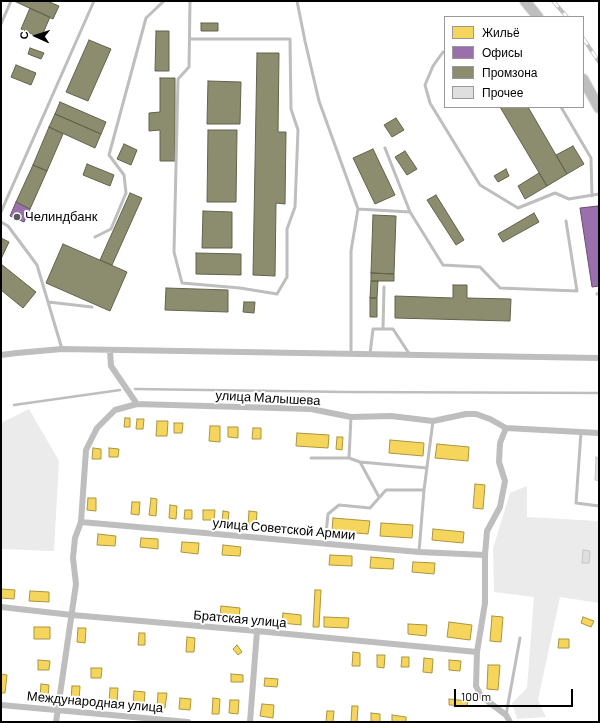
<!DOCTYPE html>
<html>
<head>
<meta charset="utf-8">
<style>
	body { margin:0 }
	#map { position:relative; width:600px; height:723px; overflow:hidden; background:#fff; font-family:Barlow,sans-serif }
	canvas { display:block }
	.frame { position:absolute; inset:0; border:2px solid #000; pointer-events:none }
	.legend { position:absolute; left:444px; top:16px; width:140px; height:92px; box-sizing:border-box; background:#fff; border:1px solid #999; margin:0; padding:5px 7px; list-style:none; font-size:12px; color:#000 }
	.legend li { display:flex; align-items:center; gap:8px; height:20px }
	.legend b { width:20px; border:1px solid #999 }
	.north { position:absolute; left:16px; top:16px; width:40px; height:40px; -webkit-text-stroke:3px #fff; paint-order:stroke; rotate:273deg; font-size:11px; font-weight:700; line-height:16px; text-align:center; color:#000 }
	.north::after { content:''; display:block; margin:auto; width:14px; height:18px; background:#000; clip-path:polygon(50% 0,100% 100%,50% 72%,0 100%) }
	.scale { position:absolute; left:454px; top:689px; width:119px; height:18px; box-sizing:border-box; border:2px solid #000; border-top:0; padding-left:5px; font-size:12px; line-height:14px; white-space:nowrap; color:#000; -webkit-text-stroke:3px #fff; paint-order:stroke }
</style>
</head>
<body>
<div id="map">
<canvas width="600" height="723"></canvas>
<div class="frame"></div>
<ul class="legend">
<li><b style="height:11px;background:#f6d55c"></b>Жильё</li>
<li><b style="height:11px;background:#9970ab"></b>Офисы</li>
<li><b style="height:11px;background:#8c8c6e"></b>Промзона</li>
<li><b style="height:11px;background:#dfdfdf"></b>Прочее</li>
</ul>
<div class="north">С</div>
<div class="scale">100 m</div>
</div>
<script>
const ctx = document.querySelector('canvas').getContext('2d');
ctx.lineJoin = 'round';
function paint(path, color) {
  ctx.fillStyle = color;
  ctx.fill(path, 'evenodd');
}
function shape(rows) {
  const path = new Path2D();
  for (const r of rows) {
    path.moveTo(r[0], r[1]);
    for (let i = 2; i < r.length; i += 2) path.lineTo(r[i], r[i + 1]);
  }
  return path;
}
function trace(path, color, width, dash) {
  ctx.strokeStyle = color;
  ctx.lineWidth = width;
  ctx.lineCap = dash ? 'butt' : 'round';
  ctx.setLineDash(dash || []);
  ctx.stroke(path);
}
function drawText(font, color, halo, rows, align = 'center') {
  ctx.font = font + ' Barlow,sans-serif';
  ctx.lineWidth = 4;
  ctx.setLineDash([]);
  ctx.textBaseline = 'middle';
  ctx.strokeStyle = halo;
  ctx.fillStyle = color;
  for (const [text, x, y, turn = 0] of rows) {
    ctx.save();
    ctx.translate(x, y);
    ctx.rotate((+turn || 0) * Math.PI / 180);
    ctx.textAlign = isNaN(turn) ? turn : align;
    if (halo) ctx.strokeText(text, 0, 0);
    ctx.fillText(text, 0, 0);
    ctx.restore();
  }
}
const green = shape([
	[29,409,59,461,54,551,1,549,1,423],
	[527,486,527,517,599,521,599,603,560,597,538,700,546,717,517,719,512,703,527,688,534,597,494,592,493,548,510,493]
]);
const homes = shape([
	[125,418,130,418,130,427,124,427,125,418],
	[137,419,144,419,143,429,136,429,137,419],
	[157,421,168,421,167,436,156,436,157,421],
	[174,423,183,423,182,433,174,433,174,423],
	[210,426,220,426,220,442,209,441,210,426],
	[228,427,238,427,238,438,228,437,228,427],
	[253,428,261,428,261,439,252,439,253,428],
	[297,433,329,435,328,448,296,446,297,433],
	[337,437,343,437,342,450,336,449,337,437],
	[390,440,424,443,423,456,389,453,390,440],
	[437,444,469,447,468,461,435,458,437,444],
	[93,448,101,449,101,459,92,459,93,448],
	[109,448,119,449,118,457,109,457,109,448],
	[475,484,485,485,483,509,473,508,475,484],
	[88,498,96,498,96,511,87,510,88,498],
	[151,498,157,499,156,516,149,515,151,498],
	[132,502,140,502,139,515,131,514,132,502],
	[170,505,177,506,176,519,169,518,170,505],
	[185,510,192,510,192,519,184,519,185,510],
	[203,510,215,510,214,520,203,520,203,510],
	[223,511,229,512,228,523,222,522,223,511],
	[249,511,257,512,256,525,248,525,249,511],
	[333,518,370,521,368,534,332,531,333,518],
	[381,523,413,525,412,538,380,536,381,523],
	[433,529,464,532,463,543,432,540,433,529],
	[98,534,116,536,115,546,97,545,98,534],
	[141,538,158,539,158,549,140,547,141,538],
	[182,542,199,543,198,554,181,552,182,542],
	[223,545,241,547,240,556,222,555,223,545],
	[330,555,352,556,352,566,329,565,330,555],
	[371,557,394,559,393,569,370,568,371,557],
	[413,562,435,563,434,574,412,572,413,562],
	[1,589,15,590,14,599,1,598,1,589],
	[315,590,321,590,319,627,313,627,315,590],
	[30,591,49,592,49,602,29,601,30,591],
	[221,606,240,608,239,618,220,617,221,606],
	[283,613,301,615,301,625,282,623,283,613],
	[492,616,503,617,501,642,490,641,492,616],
	[324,617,349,618,348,628,324,627,324,617],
	[583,617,594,621,591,627,581,623,583,617],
	[449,622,472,625,470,640,447,637,449,622],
	[408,624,427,625,426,636,408,634,408,624],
	[34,627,50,627,50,639,34,639,34,627],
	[78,628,86,628,85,643,77,642,78,628],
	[139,633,145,633,145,645,138,645,139,633],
	[187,637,195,638,194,652,186,652,187,637],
	[559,639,569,639,569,648,558,648,559,639],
	[237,645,242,652,238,655,233,649,237,645],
	[353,652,360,653,360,666,352,666,353,652],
	[377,655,385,655,384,668,377,667,377,655],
	[402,657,409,657,409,667,401,667,402,657],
	[424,658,433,659,432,673,423,672,424,658],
	[38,660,50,661,49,670,38,670,38,660],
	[449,660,461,661,460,671,449,670,449,660],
	[488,665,500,665,498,690,487,689,488,665],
	[91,668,102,668,101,678,91,678,91,668],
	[1,674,7,675,5,693,1,693,1,674],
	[231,674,243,675,243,682,231,682,231,674],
	[265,678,278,679,277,687,264,686,265,678],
	[41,684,49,685,48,698,40,697,41,684],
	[72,686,80,686,79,701,71,700,72,686],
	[110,688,118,688,117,703,109,703,110,688],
	[134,691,145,692,144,705,133,705,134,691],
	[158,693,167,693,165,708,157,707,158,693],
	[180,698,191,699,190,710,179,709,180,698],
	[213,698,220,699,219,714,212,714,213,698],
	[449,699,468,701,467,706,449,705,449,699],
	[230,700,239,700,238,714,229,713,230,700],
	[262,704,274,705,273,718,260,716,262,704],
	[352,706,358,706,357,722,351,722,352,706],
	[327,711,334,711,333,722,326,722,327,711],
	[371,713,380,714,380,722,371,722,371,713],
	[392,715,406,717,406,722,392,722,392,715]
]);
const offices = shape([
	[16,202,30,209,24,222,10,216,16,202],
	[598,206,599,213,599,286,592,287,580,208,598,206]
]);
const industry = shape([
	[14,1,47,1,59,6,53,19,14,1],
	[30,8,50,17,41,38,21,29,30,8],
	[201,23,218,23,218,31,201,31,201,23],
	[156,31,169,31,169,71,155,71,156,31],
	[89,40,111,49,88,101,66,92,89,40],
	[30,48,44,53,41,59,28,54,30,48],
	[257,53,279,53,278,132,286,132,285,204,276,203,275,276,253,275,257,53],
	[16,65,36,73,31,85,11,77,16,65],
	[160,78,175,78,175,161,160,161,160,130,149,131,149,113,160,112,160,78],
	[208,81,241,82,240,124,207,124,208,81],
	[60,102,106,122,101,134,55,114,60,102],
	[500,107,528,107,567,174,547,186,500,107],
	[55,114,101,134,95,148,49,127,55,114],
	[396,118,404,130,392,137,384,125,396,118],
	[49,127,63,134,47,171,33,165,49,127],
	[208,130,237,130,236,202,207,202,208,130],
	[124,144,137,150,131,165,117,159,124,144],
	[573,146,584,164,567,174,556,155,573,146],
	[373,149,395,195,375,204,353,158,373,149],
	[405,151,417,169,407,175,395,157,405,151],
	[87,164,114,175,110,186,83,175,87,164],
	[33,165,47,171,30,209,16,202,33,165],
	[506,169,509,176,498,182,494,176,506,169],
	[539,173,547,186,525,199,518,186,539,173],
	[130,193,142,198,112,265,100,260,130,193],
	[436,195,464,240,456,245,427,200,436,195],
	[203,211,232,212,232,248,202,248,203,211],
	[534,213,539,222,503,242,498,234,534,213],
	[373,215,396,216,394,274,371,273,373,215],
	[1,238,9,242,1,259,1,238],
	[63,244,127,272,110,311,46,283,63,244],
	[196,253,241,254,241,275,196,274,196,253],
	[1,264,36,292,23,308,1,290,1,264],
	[371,273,394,274,394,281,371,281,371,273],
	[371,281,378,281,377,298,370,298,371,281],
	[453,285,467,285,467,298,511,299,510,321,395,318,395,296,453,298,453,285],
	[166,288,228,290,228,312,165,310,166,288],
	[370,298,377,298,377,317,370,317,370,298],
	[244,302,255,302,254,313,243,312,244,302]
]);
const stream = shape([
	[135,389,347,392,599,393],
	[14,405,106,392,120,390]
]);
const building = shape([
	[596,457,599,458,599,481,595,480,596,457],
	[583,550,590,551,589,563,582,563,583,550]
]);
const service = shape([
	[297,1,305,41,319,101,358,209,351,251,351,354],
	[1,24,11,1],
	[190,39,290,39,291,109,298,130,295,207,287,229,287,277,277,294,240,288,182,283,174,252,178,79,189,67,190,1],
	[445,52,443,52,433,66,425,85,430,103,480,185,518,208,555,193,569,199,599,194],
	[561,107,591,158,592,196],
	[385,148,410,212],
	[358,209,410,212,443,265,480,267,500,288,577,291,566,221],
	[1,212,94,1],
	[1,222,8,226,37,265,62,349],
	[95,237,111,229,126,193,124,175,109,155,146,18,164,1],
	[597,294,599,293],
	[48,302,92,307],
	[383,329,384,287],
	[370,354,373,329,393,329,410,355],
	[351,417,349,458,360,462,379,497],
	[581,432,576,503,599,506],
	[311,458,349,458],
	[360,462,427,468],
	[325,544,328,514,339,505,370,508,386,490,424,490],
	[419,552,424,490,433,421],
	[506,715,520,638]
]);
const minor = shape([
	[110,350,111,366,137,404,311,409,351,417,391,416,433,421,466,414,476,414,490,419,506,428,599,433],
	[1,355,17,353,62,349,599,358],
	[506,428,500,443,499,462,505,481,500,507,487,531,485,555,485,603,477,652,476,686,481,696,506,715,510,722],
	[81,522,419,552,485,555],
	[1,607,72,615,257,631,477,652],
	[1,705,188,722],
	[56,722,76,584,73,558,75,538,81,522,86,450,97,428,115,410,137,404],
	[250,722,257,631]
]);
const primary = shape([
	[525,1,538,17],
	[583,79,599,108]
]);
const rail = shape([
	[553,1,567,17],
	[583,38,599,62]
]);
const markers = [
	[17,217,4,"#595959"]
];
const poiNames = [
	["Челиндбанк",25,217]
];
const streetNames = [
	["улица Малышева",268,398,3],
	["улица Советской Армии",284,529,5],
	["Братская улица",240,619,5],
	["Международная улица",95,702,5]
];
paint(green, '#ebebeb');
paint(homes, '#f6d55c');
trace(homes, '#ac9540', 1);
paint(offices, '#9970ab');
trace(offices, '#6b4e78', 1);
paint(industry, '#8c8c6e');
trace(industry, '#62624d', 1);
trace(stream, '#bebebe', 2.5);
paint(building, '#dfdfdf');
trace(building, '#c6c6c6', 1);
trace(primary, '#dbdbdb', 12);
trace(service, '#bebebe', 3);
trace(minor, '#bebebe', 6);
trace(primary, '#bebebe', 10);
trace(rail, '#bebebe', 4);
trace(rail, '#fff', 2.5, [8]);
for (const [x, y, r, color] of markers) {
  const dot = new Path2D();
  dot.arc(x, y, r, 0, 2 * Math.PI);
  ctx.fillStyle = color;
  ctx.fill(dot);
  trace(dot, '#fff', 1.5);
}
drawText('13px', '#000', '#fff', poiNames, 'left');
drawText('13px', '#000', '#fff', streetNames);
</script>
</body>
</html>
